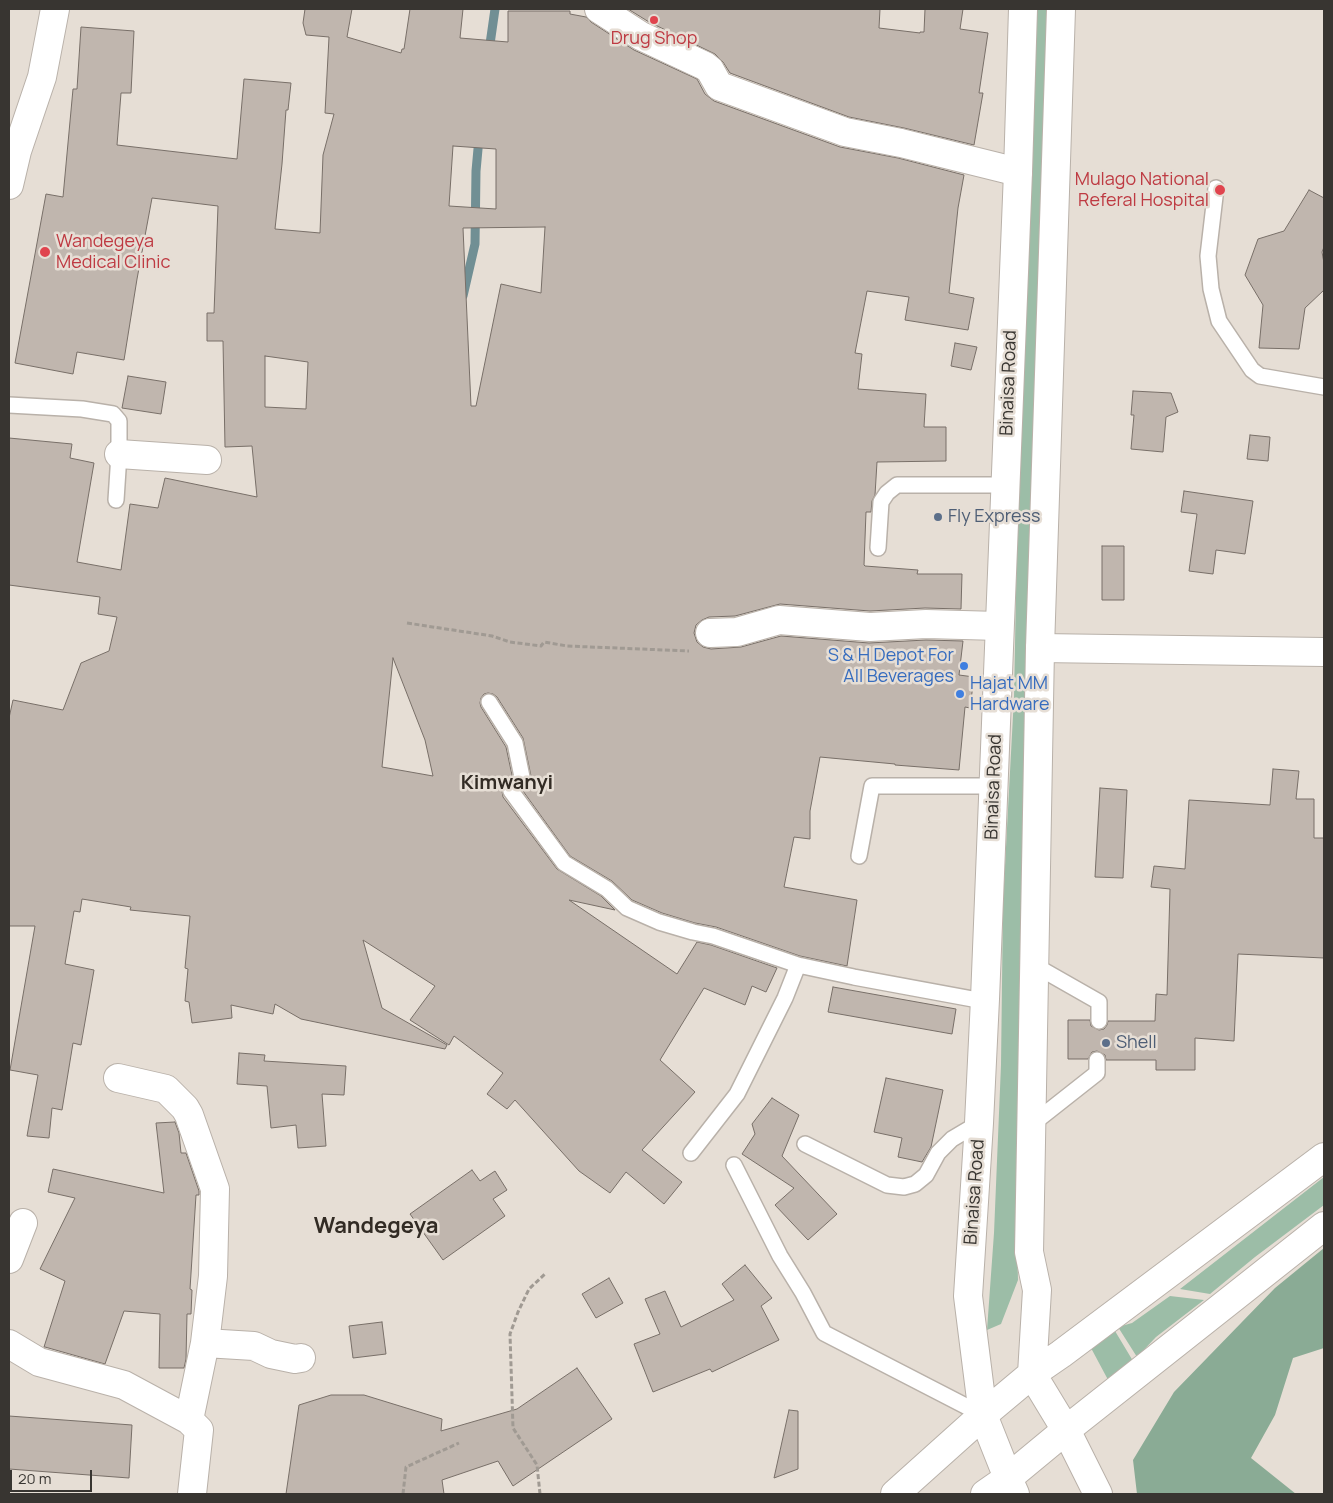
<!DOCTYPE html>
<html>
<head>
<meta charset="utf-8">
<style>
	body { margin:0 }
	#map { position:relative; width:1333px; height:1503px; overflow:hidden; background:#e6ded5; font-family:Manrope,sans-serif }
	canvas { display:block }
	.frame { position:absolute; inset:0; border:10px solid #383531; pointer-events:none }
	.scale { position:absolute; left:10px; top:1470px; width:82px; height:22px; box-sizing:border-box; border:2px solid #383531; border-top:0; padding-left:6px; font-size:15px; line-height:18px; white-space:nowrap; color:#383531; -webkit-text-stroke:4px #e6ded5; paint-order:stroke }
</style>
</head>
<body>
<div id="map">
<canvas width="1333" height="1503"></canvas>
<div class="frame"></div>
<div class="scale">20 m</div>
</div>
<script>
const ctx = document.querySelector('canvas').getContext('2d');
ctx.lineJoin = 'round';
function paint(path, color) {
  ctx.fillStyle = color;
  ctx.fill(path, 'evenodd');
}
function shape(rows) {
  const path = new Path2D();
  for (const r of rows) {
    path.moveTo(r[0], r[1]);
    for (let i = 2; i < r.length; i += 2) path.lineTo(r[i], r[i + 1]);
  }
  return path;
}
function trace(path, color, width, dash) {
  ctx.strokeStyle = color;
  ctx.lineWidth = width;
  ctx.lineCap = dash ? 'butt' : 'round';
  ctx.setLineDash(dash || []);
  ctx.stroke(path);
}
function drawText(font, color, halo, rows, align = 'center') {
  ctx.font = font + ' Manrope,sans-serif';
  ctx.lineWidth = 5;
  ctx.setLineDash([]);
  ctx.textBaseline = 'middle';
  ctx.strokeStyle = halo;
  ctx.fillStyle = color;
  for (const [text, x, y, turn = 0] of rows) {
    ctx.save();
    ctx.translate(x, y);
    ctx.rotate((+turn || 0) * Math.PI / 180);
    ctx.textAlign = isNaN(turn) ? turn : align;
    if (halo) ctx.strokeText(text, 0, 0);
    ctx.fillText(text, 0, 0);
    ctx.restore();
  }
}
const green = shape([
	[1034,9,1050,9,1016,1210,1018,1280,1001,1324,987,1330,994,1233,1001,1065,1003,903,1014,697,1018,487],
	[1324,1177,1324,1205,1255,1257,1210,1294,1180,1289],
	[1170,1296,1204,1300,1156,1337,1137,1357,1118,1327,1132,1323],
	[1115,1331,1133,1361,1114,1391,1091,1348,1085,1343,1109,1336]
]);
const forest = shape([
	[1324,1248,1324,1348,1293,1358,1275,1415,1251,1458,1296,1494,1137,1494,1133,1460,1174,1392,1275,1288]
]);
const stream = shape([
	[489,51,495,9],
	[463,296,475,244,476,171,479,138]
]);
const building = shape([
	[305,9,352,9,347,37,401,53,402,49,404,49,410,9,463,9,460,38,508,42,508,11,570,11,570,14,586,17,591,22,634,50,697,79,705,94,714,101,840,147,898,158,964,175,958,208,949,293,974,298,968,330,905,320,909,297,867,291,855,353,862,354,858,389,926,394,924,427,946,427,946,461,877,462,875,495,872,501,871,512,866,512,864,565,865,566,918,570,917,574,962,574,961,609,925,608,870,611,780,604,735,616,709,617,702,620,696,625,694,633,697,642,703,647,711,649,741,647,781,636,869,643,926,640,963,641,959,675,974,677,970,708,965,707,959,770,895,765,895,764,820,757,810,811,810,839,794,837,784,887,857,900,847,966,800,956,716,927,695,923,662,913,632,900,612,881,570,856,523,791,530,782,531,776,523,738,497,697,493,694,488,693,484,694,481,698,480,703,481,707,506,747,512,775,503,786,502,791,503,797,557,869,601,896,615,910,569,900,677,974,697,942,711,945,777,968,766,992,752,986,745,1005,704,988,660,1060,695,1092,642,1150,682,1182,664,1204,626,1172,610,1193,579,1171,515,1100,507,1109,487,1094,503,1073,454,1036,449,1045,410,1020,435,986,363,940,382,1008,447,1045,445,1049,301,1019,275,1004,273,1014,231,1005,232,1018,192,1023,189,1002,185,1001,188,969,185,968,190,916,130,910,131,907,82,899,80,912,74,911,65,964,94,970,81,1045,73,1043,62,1110,52,1108,49,1138,27,1136,38,1075,10,1070,35,926,9,926,9,718,13,700,63,710,81,663,109,651,117,617,98,614,100,597,9,585,9,438,72,444,70,458,94,463,77,562,121,570,130,504,158,508,165,478,257,497,252,446,225,447,223,341,207,341,207,313,214,313,218,206,152,198,137,279,124,360,77,352,73,374,15,363,46,194,63,197,73,89,77,89,81,27,134,31,131,93,121,93,117,145,237,159,244,79,291,83,288,110,286,110,282,164,275,229,320,233,323,155,334,114,325,113,329,37,306,35,303,23,305,9],
	[453,146,496,149,496,209,449,206,453,146],
	[545,227,541,293,501,284,476,406,471,406,463,228,545,227],
	[265,356,308,362,306,409,265,407,265,356],
	[393,658,425,740,433,776,382,767,393,658],
	[628,9,880,9,879,28,920,33,920,32,924,32,925,9,963,9,960,29,988,33,979,93,983,93,974,145,904,128,849,117,730,73,723,62,715,54,649,22,628,9],
	[1309,190,1324,198,1324,247,1322,252,1324,263,1324,290,1305,308,1299,349,1259,348,1263,305,1245,275,1258,239,1284,231,1309,190],
	[955,343,977,347,971,370,951,366,955,343],
	[128,376,166,382,161,414,122,408,128,376],
	[1133,391,1171,393,1178,412,1166,417,1163,452,1131,449,1134,415,1131,415,1133,391],
	[1250,435,1270,437,1268,461,1247,459,1250,435],
	[1184,491,1253,501,1245,554,1216,550,1213,574,1189,571,1197,514,1181,512,1184,491],
	[1102,546,1124,546,1124,600,1102,600,1102,546],
	[1273,769,1299,771,1296,799,1314,799,1314,838,1324,838,1324,958,1238,954,1234,1041,1195,1038,1195,1070,1156,1070,1156,1060,1106,1060,1105,1055,1097,1051,1092,1052,1088,1059,1068,1059,1068,1020,1090,1020,1091,1026,1099,1030,1104,1029,1107,1025,1108,1021,1155,1021,1156,994,1167,995,1170,889,1151,887,1154,866,1185,869,1189,800,1270,805,1273,769],
	[1100,788,1127,790,1123,878,1095,877,1100,788],
	[833,987,956,1009,952,1034,828,1012,833,987],
	[239,1053,265,1055,264,1061,346,1066,344,1095,322,1094,326,1146,298,1148,296,1125,271,1128,267,1086,237,1084,239,1053],
	[886,1078,943,1090,931,1147,922,1162,898,1157,902,1138,874,1132,886,1078],
	[772,1098,799,1115,782,1156,837,1214,808,1240,775,1205,794,1188,742,1154,755,1134,752,1124,772,1098],
	[175,1122,179,1133,181,1153,186,1153,199,1191,199,1195,196,1195,190,1289,192,1290,191,1314,187,1314,186,1359,184,1368,159,1368,160,1314,124,1311,105,1364,45,1347,44,1347,65,1281,40,1269,75,1198,48,1192,53,1169,164,1193,156,1123,175,1122],
	[472,1170,480,1181,495,1171,507,1190,493,1199,505,1216,443,1260,410,1214,472,1170],
	[745,1265,772,1298,761,1306,779,1340,712,1372,710,1369,653,1392,634,1344,660,1334,645,1299,665,1291,681,1327,734,1300,722,1284,745,1265],
	[609,1278,623,1303,596,1318,582,1294,609,1278],
	[382,1322,386,1354,353,1358,349,1326,382,1322],
	[577,1368,612,1419,513,1486,498,1461,442,1480,444,1494,286,1494,299,1405,331,1395,364,1395,442,1419,441,1431,517,1409,577,1368],
	[789,1410,798,1411,798,1469,774,1478,789,1410],
	[9,1416,132,1425,129,1478,9,1469,9,1416]
]);
const path = shape([
	[407,623,492,636,510,642,541,646,544,642,567,646,689,651],
	[403,1494,406,1467,459,1443],
	[540,1494,537,1465,513,1428,510,1334,518,1312,529,1289,546,1273]
]);
const lane = shape([
	[1216,188,1208,256,1211,289,1219,321,1252,370,1260,376,1324,387],
	[9,405,82,409,113,414,119,421,119,454,116,500],
	[878,548,881,502,887,493,897,485,1005,485],
	[489,702,515,743,522,777,511,791,564,863,607,889,627,908,659,922,693,932,713,936,798,965,854,977,973,999,985,999],
	[859,856,872,786,994,786],
	[1034,965,1099,1002,1099,1021],
	[1031,1125,1097,1073,1097,1060],
	[805,1144,887,1185,904,1187,915,1184,926,1175,938,1153,952,1139,979,1123],
	[691,1153,737,1094,785,998,798,965],
	[734,1165,780,1256,803,1293,824,1333,983,1415]
]);
const street = shape([
	[599,9,641,36,705,66,710,70,719,86,845,132,901,143,1018,172],
	[9,185,17,151,42,77,55,9],
	[119,454,207,460],
	[710,633,737,632,779,620,870,627,926,624,999,626],
	[1040,648,1324,652],
	[118,1078,166,1089,185,1108,189,1115,215,1189,213,1276,205,1343,189,1420],
	[9,1259,23,1223],
	[205,1343,254,1346,271,1354,295,1359,301,1358],
	[9,1344,39,1362,124,1385,189,1420,199,1430,192,1494]
]);
const primary = shape([
	[1032,1374,1037,1290,1029,1252,1040,648,1061,9],
	[1032,1374,1066,1430,1098,1494],
	[895,1494,983,1415,1032,1374,1061,1354,1324,1157],
	[985,1494,1008,1478,1066,1430,1324,1226],
	[1015,1494,1008,1478,983,1415,968,1296,979,1123,985,999,1018,172,1023,9]
]);
const markers = [
	[654,20,5,"#e0444e"],
	[1220,190,6,"#e0444e"],
	[45,252,6,"#e0444e"],
	[938,517,5,"#5c6f8a"],
	[964,666,5,"#3f7fe0"],
	[960,694,5,"#3f7fe0"],
	[1106,1043,5,"#5c6f8a"]
];
const healthNames = [
	["Drug Shop",654,39],
	["Mulago National",1209,180,"right"],
	["Referal Hospital",1209,201,"right"],
	["Wandegeya",56,242,"left"],
	["Medical Clinic",56,263,"left"]
];
const streetNames = [
	["Binaisa Road",1009,383,-88],
	["Binaisa Road",994,787,-88],
	["Binaisa Road",975,1192,-86]
];
const serviceNames = [
	["Fly Express",948,517],
	["Shell",1116,1043]
];
const shopNames = [
	["S & H Depot For",954,656],
	["All Beverages",954,677],
	["Hajat MM",970,684,"left"],
	["Hardware",970,705,"left"]
];
const quarterNames = [
	["Kimwanyi",507,783]
];
const districtNames = [
	["Wandegeya",376,1227]
];
paint(green, '#9cbda7');
paint(forest, '#8aab95');
trace(stream, '#718f94', 9);
paint(building, '#c0b6ae');
trace(building, '#786f68', 1);
trace(lane, '#b9b1a9', 18);
trace(street, '#b9b1a9', 30);
trace(primary, '#b9b1a9', 30);
trace(path, '#a09a93', 3, [5, 2.5]);
trace(lane, '#fff', 15);
trace(street, '#fff', 28);
trace(primary, '#fff', 28);
for (const [x, y, r, color] of markers) {
  const dot = new Path2D();
  dot.arc(x, y, r, 0, 2 * Math.PI);
  ctx.fillStyle = color;
  ctx.fill(dot);
  trace(dot, '#e6ded5', 2);
}
drawText('18px', '#be3a42', '#e6ded5', healthNames);
drawText('18px', '#383531', '#e6ded5', streetNames);
drawText('18px', '#4e5e75', '#e6ded5', serviceNames, 'left');
drawText('18px', '#366cbe', '#e6ded5', shopNames, 'right');
drawText('bold 20px', '#322b24', '#e6ded5', quarterNames);
drawText('bold 22px', '#322b24', '#e6ded5', districtNames);
</script>
</body>
</html>
